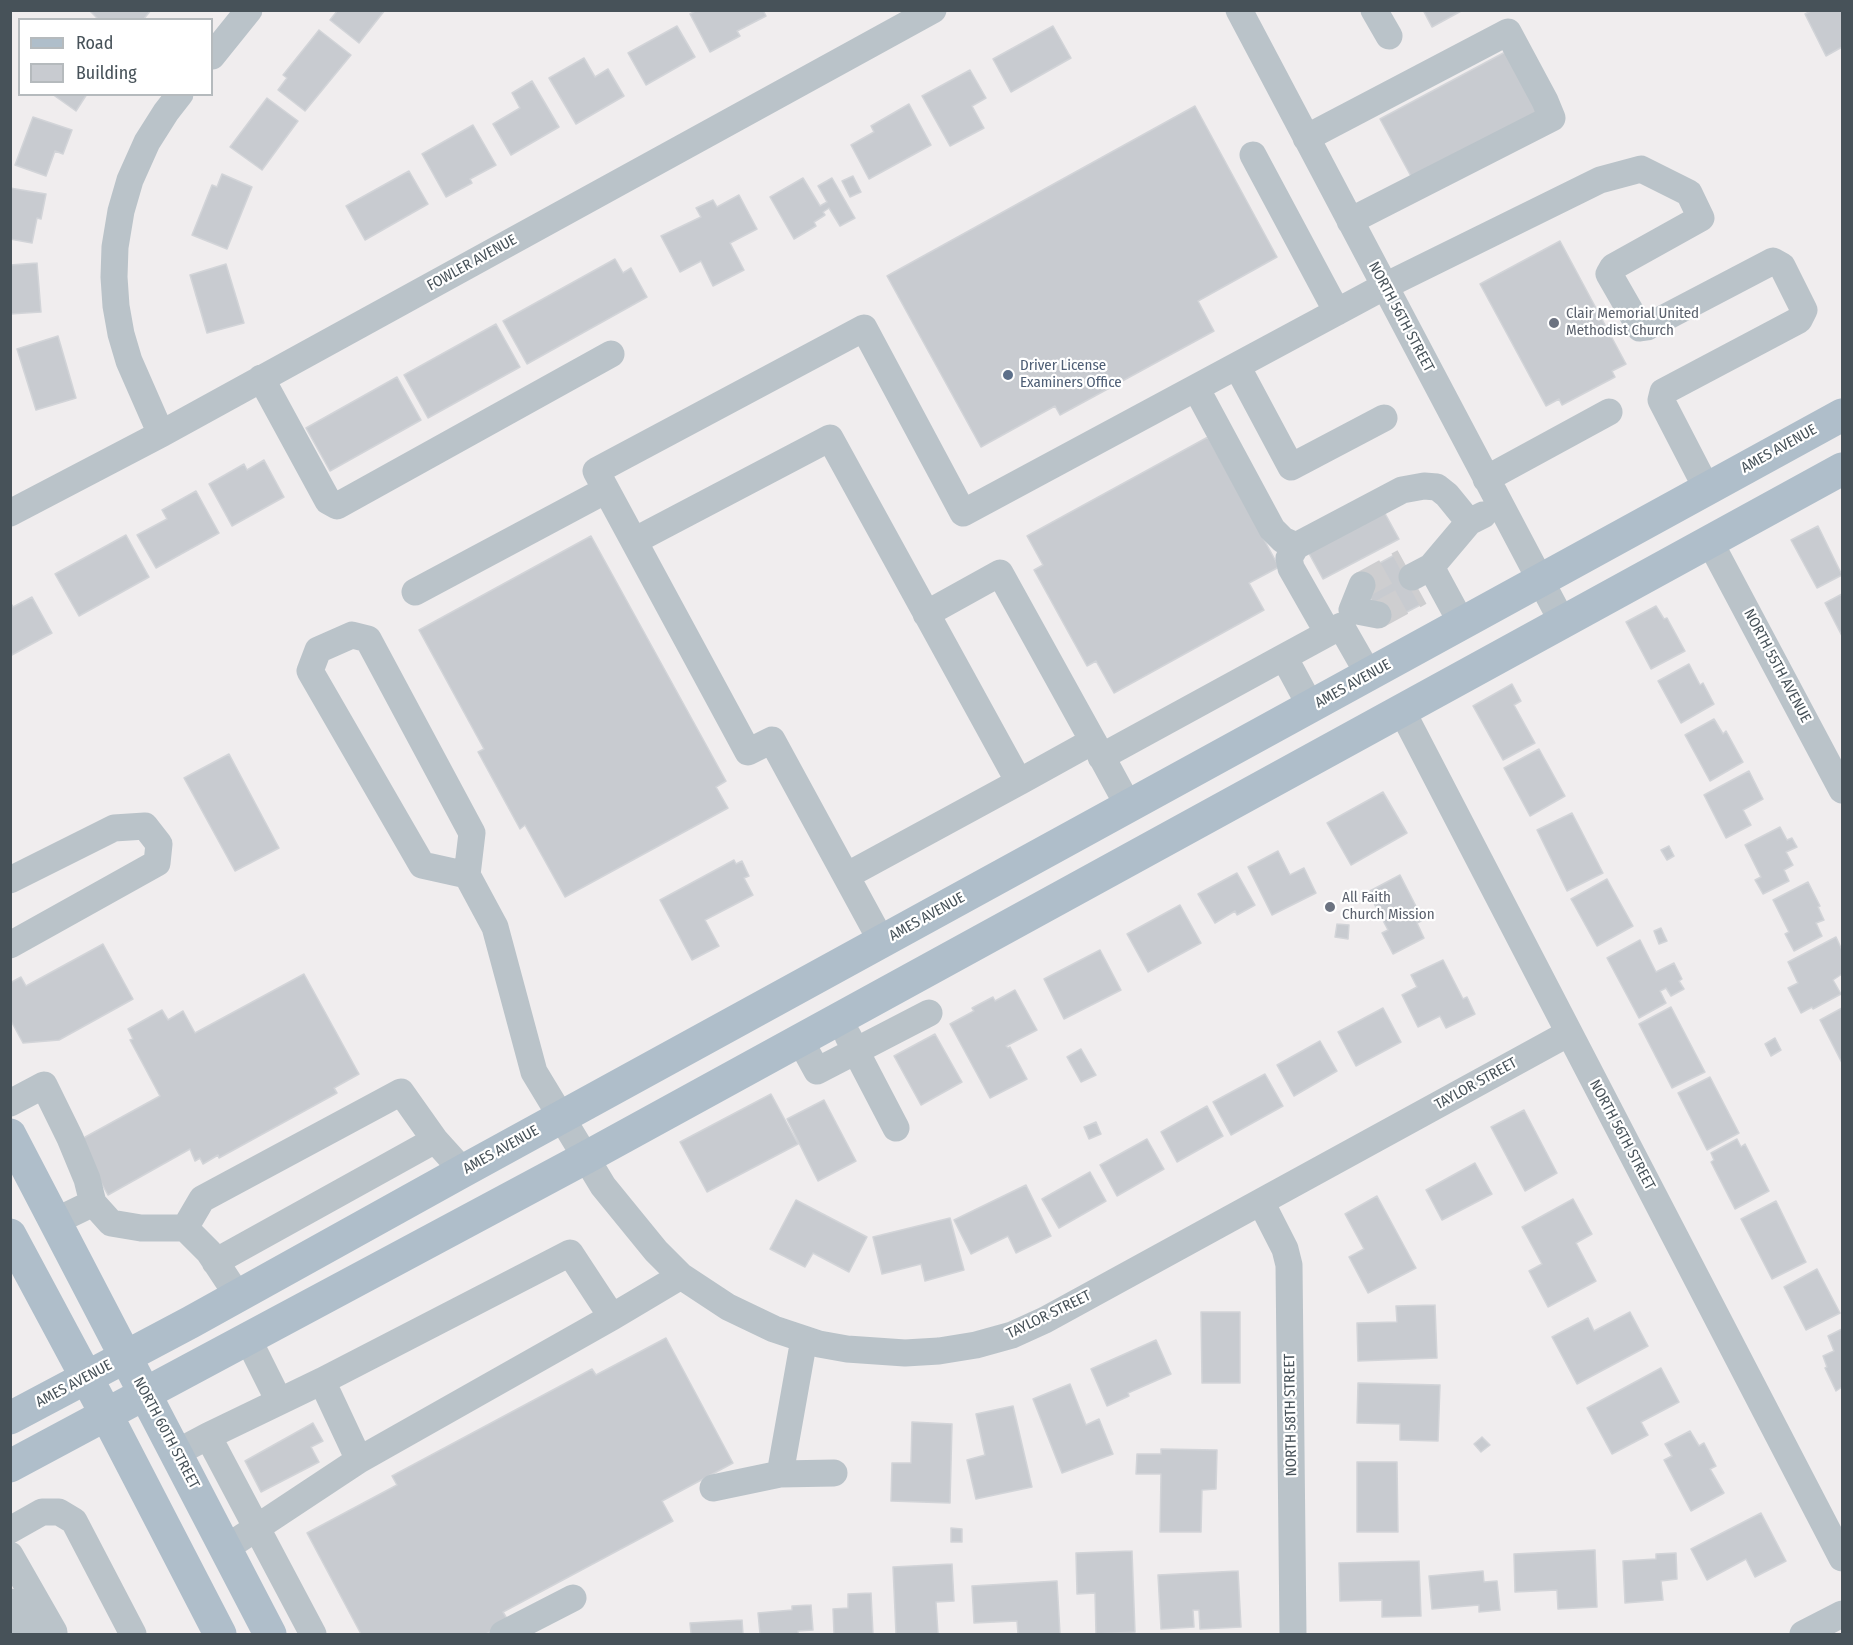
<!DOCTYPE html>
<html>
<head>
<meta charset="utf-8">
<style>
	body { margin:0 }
	#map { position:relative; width:1853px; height:1645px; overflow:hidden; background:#f0edee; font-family:"Fira Sans Condensed",sans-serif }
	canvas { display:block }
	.frame { position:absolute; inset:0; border:12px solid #475259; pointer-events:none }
	.legend { position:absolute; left:18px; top:18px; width:195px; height:78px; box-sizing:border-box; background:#fff; border:2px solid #b5babd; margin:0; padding:8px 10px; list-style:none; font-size:18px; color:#475259 }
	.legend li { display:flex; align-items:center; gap:12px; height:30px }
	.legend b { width:30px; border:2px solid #b5babd }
</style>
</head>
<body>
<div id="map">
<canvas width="1853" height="1645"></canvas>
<div class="frame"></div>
<ul class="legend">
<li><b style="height:8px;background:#afbeca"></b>Road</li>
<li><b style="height:16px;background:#c8cbd0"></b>Building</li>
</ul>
</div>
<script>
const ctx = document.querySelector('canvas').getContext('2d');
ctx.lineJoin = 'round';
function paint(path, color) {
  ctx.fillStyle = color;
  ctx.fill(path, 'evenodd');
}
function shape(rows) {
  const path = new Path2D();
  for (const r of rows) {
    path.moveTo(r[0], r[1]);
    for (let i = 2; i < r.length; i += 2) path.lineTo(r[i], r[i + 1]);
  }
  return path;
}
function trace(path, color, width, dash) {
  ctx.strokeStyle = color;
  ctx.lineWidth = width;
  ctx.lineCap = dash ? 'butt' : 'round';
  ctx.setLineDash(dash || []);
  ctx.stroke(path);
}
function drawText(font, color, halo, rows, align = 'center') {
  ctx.font = font + ' "Fira Sans Condensed",sans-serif';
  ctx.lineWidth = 4.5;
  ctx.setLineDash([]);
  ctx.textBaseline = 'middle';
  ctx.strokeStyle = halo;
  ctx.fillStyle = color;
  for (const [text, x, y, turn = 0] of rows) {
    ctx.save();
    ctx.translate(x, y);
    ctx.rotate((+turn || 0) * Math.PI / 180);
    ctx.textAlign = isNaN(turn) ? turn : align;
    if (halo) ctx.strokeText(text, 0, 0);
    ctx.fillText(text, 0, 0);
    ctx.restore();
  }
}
const building = shape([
	[89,10,151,10,143,20,99,20,89,10],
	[338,10,385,10,359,43,330,20,338,10],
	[697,10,763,10,766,16,737,31,740,36,710,52,690,14,697,10],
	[1423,10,1463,10,1432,27,1423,10],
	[1813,10,1842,10,1842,47,1826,56,1805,14,1813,10],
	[677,26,695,57,646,85,628,53,677,26],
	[1053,26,1071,58,1011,92,993,59,1053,26],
	[319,30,351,55,305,111,278,90,287,78,283,75,319,30],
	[1509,50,1542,111,1413,180,1380,119,1509,50],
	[584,58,595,77,608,69,624,96,576,124,549,78,584,58],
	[970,70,986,98,972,106,984,128,950,146,922,96,970,70],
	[532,81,559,127,511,155,493,124,520,108,512,93,532,81],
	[52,94,87,94,76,111,52,94],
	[267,98,298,121,262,170,230,147,267,98],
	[909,104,931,145,869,179,851,145,874,132,871,126,909,104],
	[1195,106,1277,257,1198,301,1214,331,1060,415,1055,406,981,447,887,276,1195,106],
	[33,117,72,130,63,154,55,151,46,176,15,165,33,117],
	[473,125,496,165,470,179,472,183,446,197,422,154,473,125],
	[409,171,428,204,365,240,346,206,409,171],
	[222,174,252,187,227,249,192,235,212,185,217,187,222,174],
	[853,176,861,192,850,197,842,181,853,176],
	[803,178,820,206,827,202,818,186,832,178,855,218,840,226,829,208,823,212,825,215,814,222,816,226,794,239,770,197,803,178],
	[10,188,46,194,41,219,37,218,32,243,10,239,10,188],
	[739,195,757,229,730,243,744,270,713,286,701,261,680,272,661,236,701,217,696,208,713,200,717,207,739,195],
	[1560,241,1626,364,1612,371,1615,377,1562,405,1559,399,1546,406,1480,284,1560,241],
	[615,259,623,273,631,268,647,297,527,364,503,321,615,259],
	[37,263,41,312,10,314,10,265,37,263],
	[226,264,244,323,207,333,190,275,226,264],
	[496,324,520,367,428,418,404,375,496,324],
	[58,336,76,398,36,410,17,349,58,336],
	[397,377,421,420,330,471,306,428,397,377],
	[1208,437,1279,567,1249,583,1264,610,1114,693,1096,661,1087,666,1034,570,1043,565,1027,536,1208,437],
	[264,460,284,497,232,526,209,484,244,464,247,470,264,460],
	[196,491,219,533,156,568,137,535,167,519,162,510,196,491],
	[1382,508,1399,539,1323,579,1306,548,1382,508],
	[1818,526,1842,575,1817,588,1791,540,1818,526],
	[126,535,149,577,79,616,55,574,126,535],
	[591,536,726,781,716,787,728,808,565,897,525,825,520,829,478,752,484,749,419,630,591,536],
	[1398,553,1424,603,1384,624,1358,575,1398,553],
	[1842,594,1842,636,1825,603,1842,594],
	[32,597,52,633,10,656,10,602,13,607,32,597],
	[1656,606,1664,619,1667,618,1685,651,1651,669,1626,622,1656,606],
	[1689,664,1700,685,1703,683,1714,704,1681,723,1658,681,1689,664],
	[1512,684,1521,701,1514,705,1535,743,1503,760,1473,706,1512,684],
	[1714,719,1723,734,1726,731,1743,762,1710,781,1685,735,1714,719],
	[1539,749,1565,796,1530,816,1504,768,1539,749],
	[229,754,279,848,235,871,184,778,229,754],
	[1749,771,1763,799,1743,810,1751,825,1726,838,1704,795,1749,771],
	[1383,792,1407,833,1351,865,1327,823,1383,792],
	[1572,813,1603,873,1567,891,1537,830,1572,813],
	[1780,827,1787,840,1792,838,1797,847,1786,852,1793,865,1784,870,1789,881,1763,894,1755,880,1761,877,1745,845,1780,827],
	[1669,846,1674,856,1667,860,1661,850,1669,846],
	[1278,851,1290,875,1304,868,1316,893,1272,915,1248,867,1278,851],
	[734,860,736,864,742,861,749,876,744,878,753,895,705,920,719,946,692,960,660,900,734,860],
	[1237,873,1255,905,1237,915,1235,911,1215,923,1198,894,1237,873],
	[1400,875,1423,920,1417,923,1424,938,1393,954,1382,933,1388,930,1368,892,1400,875],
	[1607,879,1633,926,1597,946,1571,899,1607,879],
	[1808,882,1820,906,1818,907,1824,920,1816,923,1822,936,1794,951,1785,934,1789,932,1773,900,1808,882],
	[1180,905,1201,943,1148,972,1127,934,1180,905],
	[1337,924,1349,925,1348,939,1335,937,1337,924],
	[1661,928,1667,941,1659,944,1654,931,1661,928],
	[1836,937,1842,950,1842,974,1833,980,1841,994,1813,1009,1812,1007,1801,1013,1788,988,1798,983,1788,962,1836,937],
	[1640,940,1656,972,1674,963,1682,979,1679,981,1684,989,1671,996,1666,988,1660,991,1666,1003,1639,1018,1607,958,1640,940],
	[103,944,133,999,59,1040,23,1043,10,1019,10,983,21,977,26,986,103,944],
	[1100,950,1121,990,1064,1019,1044,979,1100,950],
	[1443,960,1463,999,1467,997,1475,1014,1446,1028,1440,1016,1418,1027,1402,995,1417,987,1411,975,1443,960],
	[304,974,359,1074,334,1088,337,1093,219,1158,218,1155,203,1164,200,1158,195,1161,190,1149,108,1195,78,1141,160,1096,130,1040,133,1039,128,1029,162,1010,168,1020,183,1011,195,1033,304,974],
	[1015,990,1037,1030,1006,1046,1008,1048,1010,1047,1027,1079,990,1098,950,1024,974,1011,972,1008,993,997,995,1001,1015,990],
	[1671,1007,1705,1072,1672,1088,1639,1024,1671,1007],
	[1383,1008,1401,1042,1356,1066,1338,1032,1383,1008],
	[1842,1008,1842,1063,1820,1020,1842,1008],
	[935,1034,962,1082,921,1105,894,1056,935,1034],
	[1775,1038,1781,1050,1771,1056,1765,1044,1775,1038],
	[1320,1041,1337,1071,1294,1096,1277,1065,1320,1041],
	[1081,1049,1096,1075,1081,1082,1067,1057,1081,1049],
	[1265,1074,1283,1106,1231,1135,1213,1102,1265,1074],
	[1710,1077,1739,1133,1707,1150,1678,1093,1710,1077],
	[771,1094,798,1144,707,1192,680,1142,771,1094],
	[824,1100,856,1161,818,1181,787,1119,824,1100],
	[1207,1106,1223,1136,1177,1162,1161,1132,1207,1106],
	[1524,1110,1557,1173,1525,1191,1491,1127,1524,1110],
	[1096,1122,1101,1134,1089,1139,1084,1127,1096,1122],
	[1147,1139,1164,1169,1117,1196,1100,1165,1147,1139],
	[1737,1139,1741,1147,1745,1144,1769,1191,1735,1209,1711,1162,1714,1160,1711,1153,1737,1139],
	[1475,1163,1492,1194,1442,1220,1426,1190,1475,1163],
	[1090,1172,1106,1201,1059,1228,1042,1199,1090,1172],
	[1026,1185,1051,1236,1016,1253,1008,1236,971,1254,954,1220,1026,1185],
	[1377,1196,1416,1268,1368,1293,1349,1257,1364,1249,1345,1214,1377,1196],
	[1573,1199,1592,1234,1576,1243,1596,1281,1548,1307,1529,1271,1542,1264,1522,1227,1573,1199],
	[796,1200,867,1237,849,1272,813,1253,805,1267,770,1249,796,1200],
	[1776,1201,1806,1262,1772,1279,1741,1219,1776,1201],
	[950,1218,964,1270,925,1281,921,1264,882,1274,873,1237,950,1218],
	[1817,1269,1840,1313,1806,1330,1784,1287,1817,1269],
	[1435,1305,1437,1358,1358,1361,1357,1323,1397,1322,1396,1306,1435,1305],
	[1201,1312,1240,1312,1240,1383,1202,1383,1201,1312],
	[1630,1312,1648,1346,1577,1384,1552,1337,1588,1318,1594,1331,1630,1312],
	[1842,1329,1842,1387,1836,1391,1825,1368,1827,1367,1823,1356,1834,1351,1828,1336,1842,1329],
	[666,1338,733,1463,662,1501,673,1521,503,1612,509,1622,486,1634,361,1634,307,1533,397,1485,392,1476,592,1369,596,1375,666,1338],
	[1156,1340,1171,1374,1128,1393,1129,1396,1107,1406,1091,1369,1156,1340],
	[1661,1368,1679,1402,1641,1422,1648,1435,1612,1454,1587,1408,1661,1368],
	[1358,1383,1440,1385,1438,1441,1400,1440,1400,1424,1357,1423,1358,1383],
	[1070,1384,1086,1425,1099,1419,1113,1454,1062,1473,1033,1399,1070,1384],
	[1013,1406,1032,1487,976,1499,967,1460,985,1455,976,1414,1013,1406],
	[912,1422,952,1424,950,1503,891,1501,892,1463,911,1463,912,1422],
	[313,1423,323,1441,311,1447,319,1462,261,1492,245,1461,313,1423],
	[1690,1431,1699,1446,1704,1443,1716,1466,1710,1469,1724,1493,1691,1511,1664,1460,1672,1456,1665,1444,1690,1431],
	[1482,1437,1490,1445,1481,1452,1474,1444,1482,1437],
	[1161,1449,1217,1450,1216,1489,1202,1490,1201,1532,1160,1532,1161,1474,1136,1474,1137,1454,1161,1454,1161,1449],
	[1357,1462,1397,1462,1398,1532,1357,1532,1357,1462],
	[1761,1513,1786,1561,1755,1577,1746,1559,1707,1580,1691,1549,1761,1513],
	[951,1528,962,1529,962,1542,951,1542,951,1528],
	[1595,1550,1597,1607,1558,1609,1557,1590,1515,1592,1514,1554,1595,1550],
	[1132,1551,1135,1632,1096,1634,1095,1593,1077,1594,1076,1553,1132,1551],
	[1676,1553,1677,1579,1661,1581,1663,1600,1625,1603,1623,1561,1656,1559,1656,1554,1676,1553],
	[1419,1561,1421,1616,1382,1617,1382,1600,1340,1601,1339,1563,1419,1561],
	[952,1564,954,1601,936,1602,938,1634,896,1634,893,1567,952,1564],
	[1238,1571,1241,1627,1200,1629,1199,1610,1193,1610,1194,1627,1161,1629,1158,1575,1238,1571],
	[1483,1571,1484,1582,1497,1581,1500,1610,1479,1612,1479,1605,1432,1609,1429,1576,1483,1571],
	[1057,1581,1060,1634,1018,1634,1017,1621,974,1623,972,1586,1057,1581],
	[871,1593,873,1634,834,1634,833,1609,848,1608,848,1594,871,1593],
	[811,1605,813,1630,798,1631,798,1634,760,1634,758,1613,792,1610,792,1606,811,1605],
	[742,1620,743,1634,691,1634,690,1623,742,1620]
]);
const minorTunnel = shape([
	[1362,585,1404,562],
	[1378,615,1420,592]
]);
const minor = shape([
	[1239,10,1563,623],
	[1374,10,1389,36],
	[212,56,249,10],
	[1306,138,1508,32,1545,101,1552,118,1350,221],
	[1253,155,1337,312],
	[1237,366,1291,467,1384,418],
	[261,378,328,501,337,506,611,354],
	[1196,388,1272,529,1283,540,1296,546],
	[161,434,129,361,121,334,116,306,114,277,115,247,121,211,130,180,147,142,166,112,180,94],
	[1486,479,1609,412],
	[10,513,161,434,933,10],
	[634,541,830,438,1019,782,1093,741,1129,807],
	[1710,542,1842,790],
	[1431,567,1469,522,1483,515],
	[1412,577,1431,567,1462,624],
	[1362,585,1352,610,1378,615],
	[415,592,606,490],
	[926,614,1000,573,1093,741],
	[1328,633,1291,568,1289,558,1296,546,1402,490,1424,486,1437,487,1447,495,1469,522],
	[1284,657,1341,626,1369,675],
	[1402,711,1842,1558],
	[1101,757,1284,657,1311,707],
	[467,875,422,865,310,671,318,650,352,635,368,639,472,833,467,875,495,927,534,1072,603,1186,656,1251,681,1276,728,1307,774,1329,819,1344,847,1349,905,1353,939,1351,976,1345,1012,1335,1045,1320,1569,1033],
	[846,876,1019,782],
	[10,880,114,828,145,826,159,844,157,863,10,945],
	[882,942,772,740,748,752,596,471,864,328,963,513,1385,286,1600,180,1641,169,1689,193,1701,218,1613,267,1609,274,1640,328,1647,327,1773,261,1782,266,1804,310,1799,320,1663,392,1661,400,1707,489],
	[848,1036,896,1128],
	[800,1040,817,1071,929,1013],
	[10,1103,44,1085,70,1138,87,1179,93,1203],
	[1261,1202,1285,1249,1289,1265,1293,1634],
	[56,1221,93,1203,111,1223,141,1228,185,1228,209,1252,238,1296],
	[185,1228,202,1199,401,1092,435,1140,463,1171],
	[215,1262,435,1140],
	[248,1339,279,1401],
	[322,1381,359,1460],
	[208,1436,313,1634],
	[176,1453,208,1436,322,1381,570,1253,612,1317],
	[780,1474,834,1473],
	[713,1488,780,1474,804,1339],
	[10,1530,42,1512,59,1512,74,1521,133,1634],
	[226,1548,359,1460,612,1317,681,1276],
	[10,1555,54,1632,54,1634],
	[10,1602,28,1634],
	[503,1634,573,1598],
	[1803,1634,1842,1614]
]);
const major = shape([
	[10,1135,270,1634],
	[10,1235,106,1414,220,1634],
	[10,1418,191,1322,463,1171,1842,415],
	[10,1466,585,1158,1842,469]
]);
const markers = [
	[1554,323,6,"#6b7280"],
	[1008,375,6,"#5c6f8a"],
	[1330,907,6,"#6b7280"]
];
const streetNames = [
	["FOWLER AVENUE",472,263,-29],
	["NORTH 56TH STREET",1401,317,62],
	["AMES AVENUE",1779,449,-29],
	["NORTH 55TH AVENUE",1777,666,62],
	["AMES AVENUE",1353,684,-29],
	["AMES AVENUE",927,917,-29],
	["TAYLOR STREET",1476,1084,-29],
	["NORTH 56TH STREET",1622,1135,62],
	["AMES AVENUE",501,1150,-29],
	["TAYLOR STREET",1049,1315,-26],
	["AMES AVENUE",74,1384,-28],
	["NORTH 58TH STREET",1291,1415,-91],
	["NORTH 60TH STREET",166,1433,62]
];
const worshipNames = [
	["Clair Memorial United",1566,314],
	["Methodist Church",1566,331],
	["All Faith",1342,898],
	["Church Mission",1342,915]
];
const serviceNames = [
	["Driver License",1020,366],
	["Examiners Office",1020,383]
];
paint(building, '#c8cbd0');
trace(building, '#d2d4d8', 1.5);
trace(minorTunnel, '#ceced0', 27, [27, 14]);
trace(minor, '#bac3c9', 27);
trace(major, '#afbeca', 33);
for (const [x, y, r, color] of markers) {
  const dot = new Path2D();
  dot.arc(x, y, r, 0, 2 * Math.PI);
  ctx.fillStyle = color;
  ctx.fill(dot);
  trace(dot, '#fff', 2);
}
drawText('15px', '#475259', '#fff', streetNames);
drawText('15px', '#5b616d', '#fff', worshipNames, 'left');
drawText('15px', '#4e5e75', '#fff', serviceNames, 'left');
</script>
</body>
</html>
